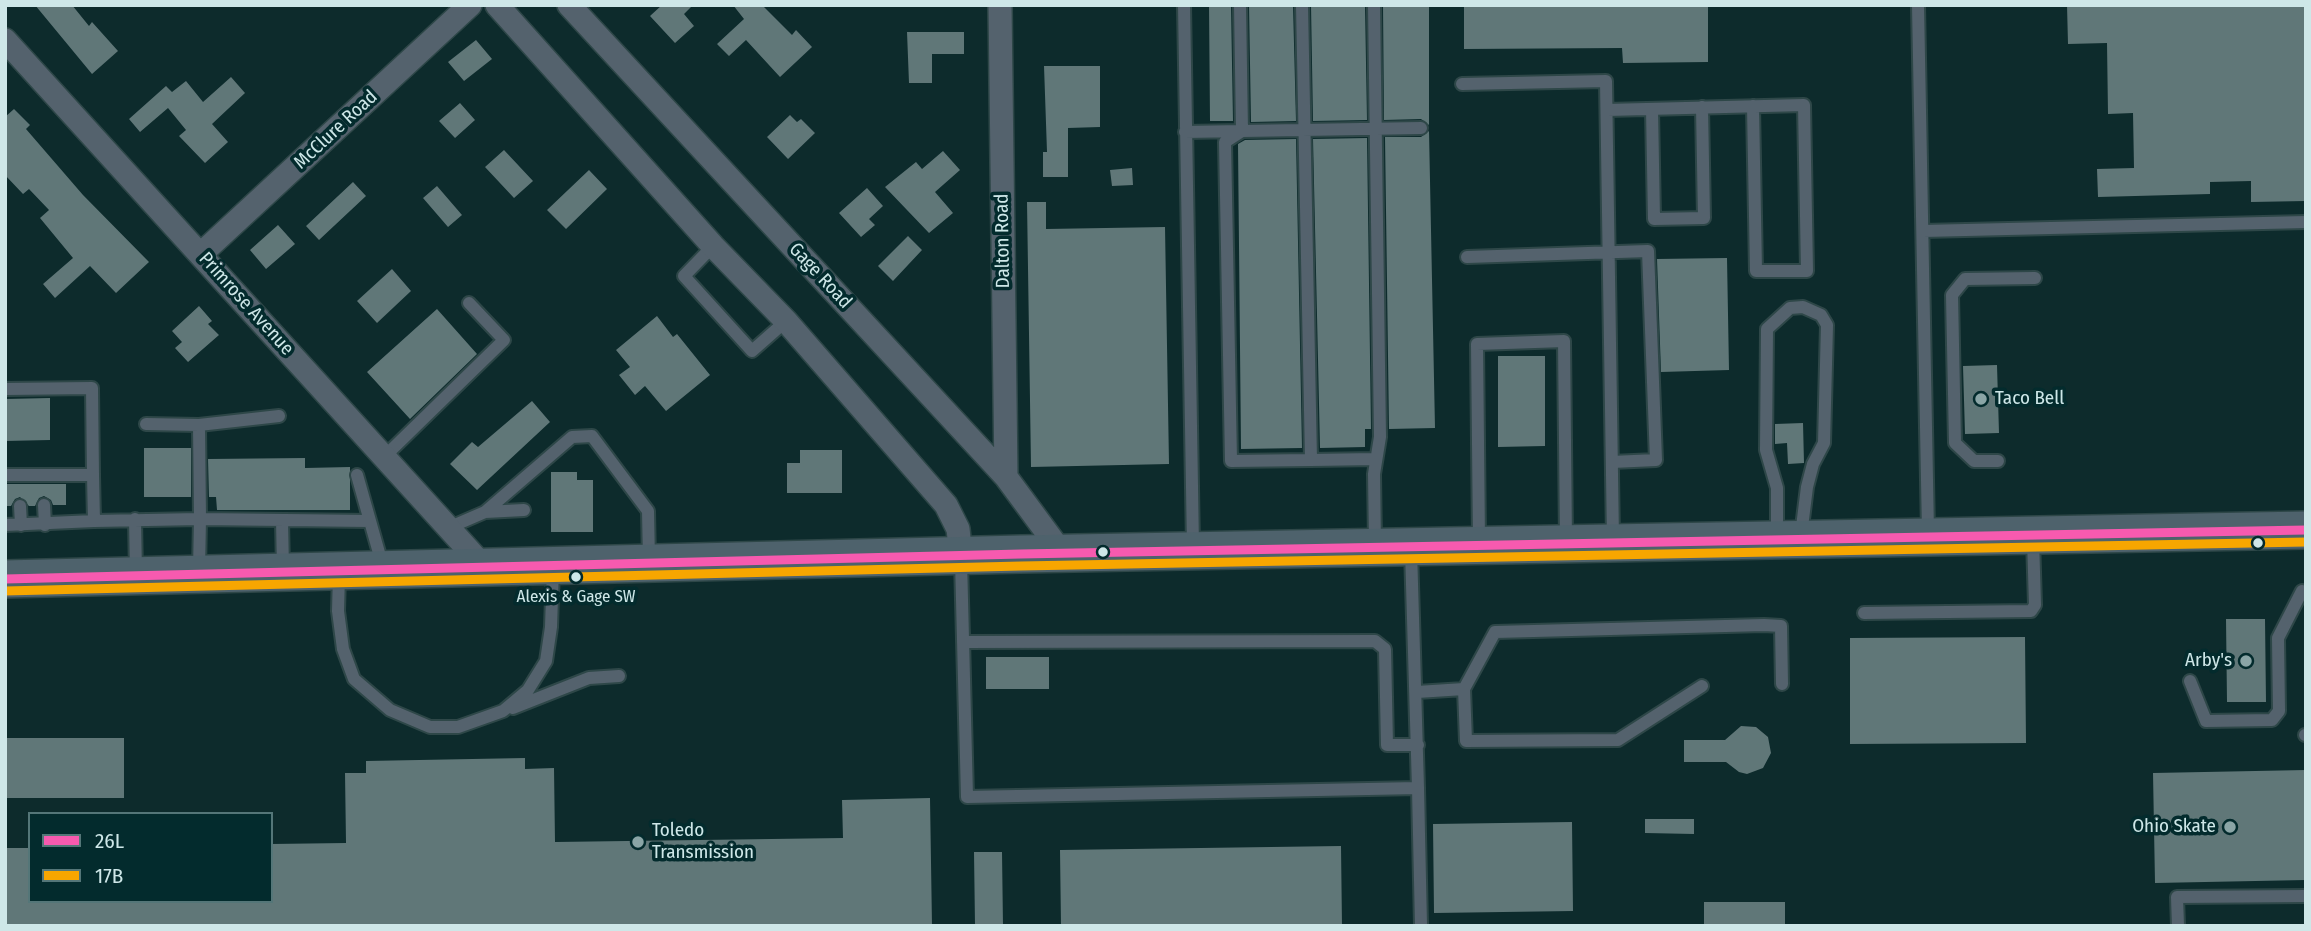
<!DOCTYPE html>
<html>
<head>
<meta charset="utf-8">
<style>
	body { margin:0 }
	#map { position:relative; width:2311px; height:931px; overflow:hidden; background:#0d2b2c; font-family:"Fira Sans Condensed",sans-serif }
	canvas { display:block }
	.frame { position:absolute; inset:0; border:7px solid #cee7e8; pointer-events:none }
	.legend { position:absolute; left:28px; top:812px; width:245px; height:91px; box-sizing:border-box; background:#032b2d; border:2px solid #547678; margin:0; padding:9px 12px; list-style:none; font-size:21px; color:#cee7e8 }
	.legend li { display:flex; align-items:center; gap:14px; height:35px }
	.legend b { width:35px; border:2px solid #547678 }
</style>
</head>
<body>
<div id="map">
<canvas width="2311" height="931"></canvas>
<div class="frame"></div>
<ul class="legend">
<li><b style="height:9px;background:#f75aaf"></b>26L</li>
<li><b style="height:9px;background:#f7a600"></b>17B</li>
</ul>
</div>
<script>
const ctx = document.querySelector('canvas').getContext('2d');
ctx.lineJoin = 'round';
function paint(path, color) {
  ctx.fillStyle = color;
  ctx.fill(path, 'evenodd');
}
function shape(rows) {
  const path = new Path2D();
  for (const r of rows) {
    path.moveTo(r[0], r[1]);
    for (let i = 2; i < r.length; i += 2) path.lineTo(r[i], r[i + 1]);
  }
  return path;
}
function trace(path, color, width, dash) {
  ctx.strokeStyle = color;
  ctx.lineWidth = width;
  ctx.lineCap = dash ? 'butt' : 'round';
  ctx.setLineDash(dash || []);
  ctx.stroke(path);
}
function drawText(font, color, halo, rows, align = 'center') {
  ctx.font = font + ' "Fira Sans Condensed",sans-serif';
  ctx.lineWidth = 7;
  ctx.setLineDash([]);
  ctx.textBaseline = 'middle';
  ctx.strokeStyle = halo;
  ctx.fillStyle = color;
  for (const [text, x, y, turn = 0] of rows) {
    ctx.save();
    ctx.translate(x, y);
    ctx.rotate((+turn || 0) * Math.PI / 180);
    ctx.textAlign = isNaN(turn) ? turn : align;
    if (halo) ctx.strokeText(text, 0, 0);
    ctx.fillText(text, 0, 0);
    ctx.restore();
  }
}
const building = shape([
	[35,5,72,5,89,26,92,22,118,51,92,74],
	[662,5,693,5,684,14,694,26,675,43,650,16],
	[733,5,762,5,792,35,796,30,812,47,780,77,746,40,729,56,717,44,744,19],
	[1209,5,1231,5,1233,121,1210,121],
	[1249,5,1293,5,1296,121,1251,122],
	[1311,5,1365,5,1367,120,1313,121],
	[1383,5,1429,5,1429,125,1421,119,1384,120],
	[1464,5,1708,5,1708,62,1623,63,1622,48,1464,49],
	[2067,5,2306,5,2306,201,2251,202,2251,181,2210,182,2210,194,2098,197,2097,169,2134,168,2133,113,2108,114,2107,43,2068,44],
	[907,32,964,32,964,54,932,54,932,83,909,83],
	[476,40,492,59,464,81,448,62],
	[1044,66,1100,66,1100,127,1068,128,1068,177,1043,177,1043,152,1047,152],
	[231,77,245,93,212,124,228,142,205,163,179,136,186,130,168,108,140,132,129,119,166,86,172,92,186,81,203,102],
	[460,103,475,120,455,138,439,121],
	[14,109,30,125,26,129,83,195,149,262,116,293,90,266,55,298,43,284,73,258,40,218,49,210,29,189,23,194,5,175,5,117],
	[790,115,797,122,801,119,815,133,788,159,767,137],
	[1429,131,1435,428,1389,429,1385,137,1421,137],
	[1367,138,1371,429,1365,429,1365,447,1320,448,1313,139],
	[1296,139,1302,448,1241,449,1238,144,1245,140],
	[504,150,533,181,514,198,485,167],
	[943,151,960,170,935,192,953,213,929,233,885,187,916,162,922,169],
	[1132,168,1133,185,1112,186,1110,170],
	[589,170,607,189,566,229,547,210],
	[353,182,366,196,319,240,306,226],
	[437,186,462,215,448,227,423,198],
	[867,188,883,206,869,219,875,225,861,237,839,213],
	[1027,202,1046,202,1046,229,1165,227,1169,464,1031,467],
	[278,225,295,244,266,269,250,250],
	[908,236,922,250,893,281,878,266],
	[1727,258,1729,370,1661,372,1657,259],
	[392,269,411,291,377,323,357,301],
	[199,306,212,321,208,324,219,335,188,362,175,348,182,342,172,331],
	[437,309,477,354,410,419,367,372],
	[657,316,673,337,677,334,710,375,666,411,645,386,635,395,619,375,630,367,616,350],
	[1498,356,1545,356,1545,446,1498,447],
	[1997,365,1999,433,1965,434,1963,366],
	[50,398,50,440,5,441,5,399],
	[532,401,550,422,477,490,450,464,472,442,478,447],
	[1803,423,1804,463,1788,464,1787,443,1775,444,1775,424],
	[144,448,191,448,191,497,144,497],
	[800,450,842,450,842,493,787,493,787,463,800,463],
	[305,458,305,468,350,467,350,510,217,510,216,497,209,497,208,459],
	[551,472,577,472,577,480,593,480,593,532,551,532],
	[5,484,66,484,66,505,53,505,51,500,44,496,39,498,35,506,29,506,20,497,15,499,11,506,5,506],
	[2226,619,2265,619,2266,702,2227,702],
	[2025,637,2026,743,1850,744,1850,638],
	[986,657,1049,657,1049,689,986,689],
	[1741,726,1756,727,1768,737,1771,753,1763,768,1747,774,1739,772,1726,762,1684,762,1684,740,1725,740],
	[5,738,124,738,124,798,5,798],
	[525,758,525,769,554,768,555,842,843,838,842,800,930,798,932,926,5,926,5,848,30,848,30,901,271,901,271,844,346,843,345,773,366,773,366,761],
	[2306,770,2306,880,2155,883,2153,773],
	[1645,819,1694,819,1694,834,1645,833],
	[1572,822,1573,911,1434,913,1433,824],
	[1341,846,1342,926,1061,926,1060,850],
	[974,852,1002,852,1003,926,975,926],
	[1704,902,1785,902,1785,926,1704,925]
]);
const lane = shape([
	[1184,5,1193,547],
	[1240,5,1242,131,1421,128],
	[1374,5,1380,437,1374,474,1375,543],
	[1918,5,1928,532],
	[1462,84,1606,81,1613,539],
	[1652,109,1654,219,1704,218,1702,107],
	[1607,110,1804,105,1807,271,1756,271,1753,106],
	[1242,131,1225,142,1231,461,1311,460,1302,5],
	[1185,132,1242,131],
	[1923,231,2306,222],
	[713,246,684,276,752,351,786,321],
	[1467,257,1648,251,1656,460,1612,462],
	[5,389,92,388,93,475,5,475],
	[199,425,279,416],
	[384,457,504,340,469,303],
	[1311,460,1376,459],
	[1998,461,1974,461,1955,443,1952,295,1965,279,2035,278],
	[357,475,370,521],
	[44,505,45,525],
	[20,506,21,525],
	[485,512,524,510],
	[135,519,136,574],
	[282,520,283,569],
	[94,521,200,519,199,425,146,424],
	[5,525,94,521,93,475],
	[448,528,485,512,572,437,592,436,648,511,649,560],
	[1777,537,1777,488,1766,450,1767,329,1790,308,1803,307,1821,315,1827,325,1824,443,1813,464,1807,487,1801,535],
	[1479,541,1477,344,1564,341,1566,542],
	[961,560,967,797,1418,788,1411,550],
	[199,570,200,519,370,521,383,567],
	[339,575,338,611,343,649,354,679,390,710,430,727,458,727,503,711,528,690,546,661,551,627,553,568],
	[1864,613,2031,611,2035,605,2033,539],
	[963,642,1375,641,1385,649,1387,745,1418,745],
	[2190,681,2206,721,2272,720,2279,711,2278,638,2302,591],
	[1464,689,1466,741,1618,740,1702,686],
	[1417,692,1464,689,1495,632,1764,625,1781,626,1782,684],
	[513,708,589,678,619,676],
	[2305,735,2306,735],
	[1418,788,1421,926],
	[2178,926,2177,897,2306,896]
]);
const street = shape([
	[497,5,713,246,786,321,946,505,958,529,961,556],
	[569,5,1006,477,1062,553],
	[1000,5,1006,477],
	[5,40,485,568],
	[201,254,470,5]
]);
const primary = shape([
	[5,579,1021,554,2306,530]
]);
const bus1 = shape([
	[5,579,1021,554,2306,530]
]);
const bus2 = shape([
	[5,591,1021,566,2306,542]
]);
const markers = [
	[1981,399,7,"#8aa5a6"],
	[2258,543,6,"#cee7e8"],
	[1103,552,6,"#cee7e8"],
	[576,577,6,"#cee7e8"],
	[2246,661,7,"#8aa5a6"],
	[2230,827,7,"#8aa5a6"],
	[638,842,7,"#8aa5a6"]
];
const busNames = [
	["Alexis & Gage SW",576,597]
];
const streetNames = [
	["McClure Road",336,130,-43],
	["Dalton Road",1003,241,-91],
	["Gage Road",820,276,47],
	["Primrose Avenue",246,304,48]
];
const poiNames = [
	["Taco Bell",1995,399],
	["Arby's",2232,661,"right"],
	["Ohio Skate",2216,827,"right"],
	["Toledo",652,831],
	["Transmission",652,853]
];
paint(building, '#607778');
trace(lane, '#2e4748', 16);
trace(street, '#2e4748', 26);
trace(primary, '#2e4748', 40);
trace(lane, '#54626d', 12);
trace(street, '#54626d', 23);
trace(primary, '#4e626c', 37);
trace(bus1, '#f75aaf', 9);
trace(bus2, '#f7a600', 9);
for (const [x, y, r, color] of markers) {
  const dot = new Path2D();
  dot.arc(x, y, r, 0, 2 * Math.PI);
  ctx.fillStyle = color;
  ctx.fill(dot);
  trace(dot, '#032b2d', 2.5);
}
drawText('17px', '#cee7e8', '#032b2d', busNames);
drawText('19px', '#cee7e8', '#032b2d', streetNames);
drawText('19px', '#cee7e8', '#032b2d', poiNames, 'left');
</script>
</body>
</html>
